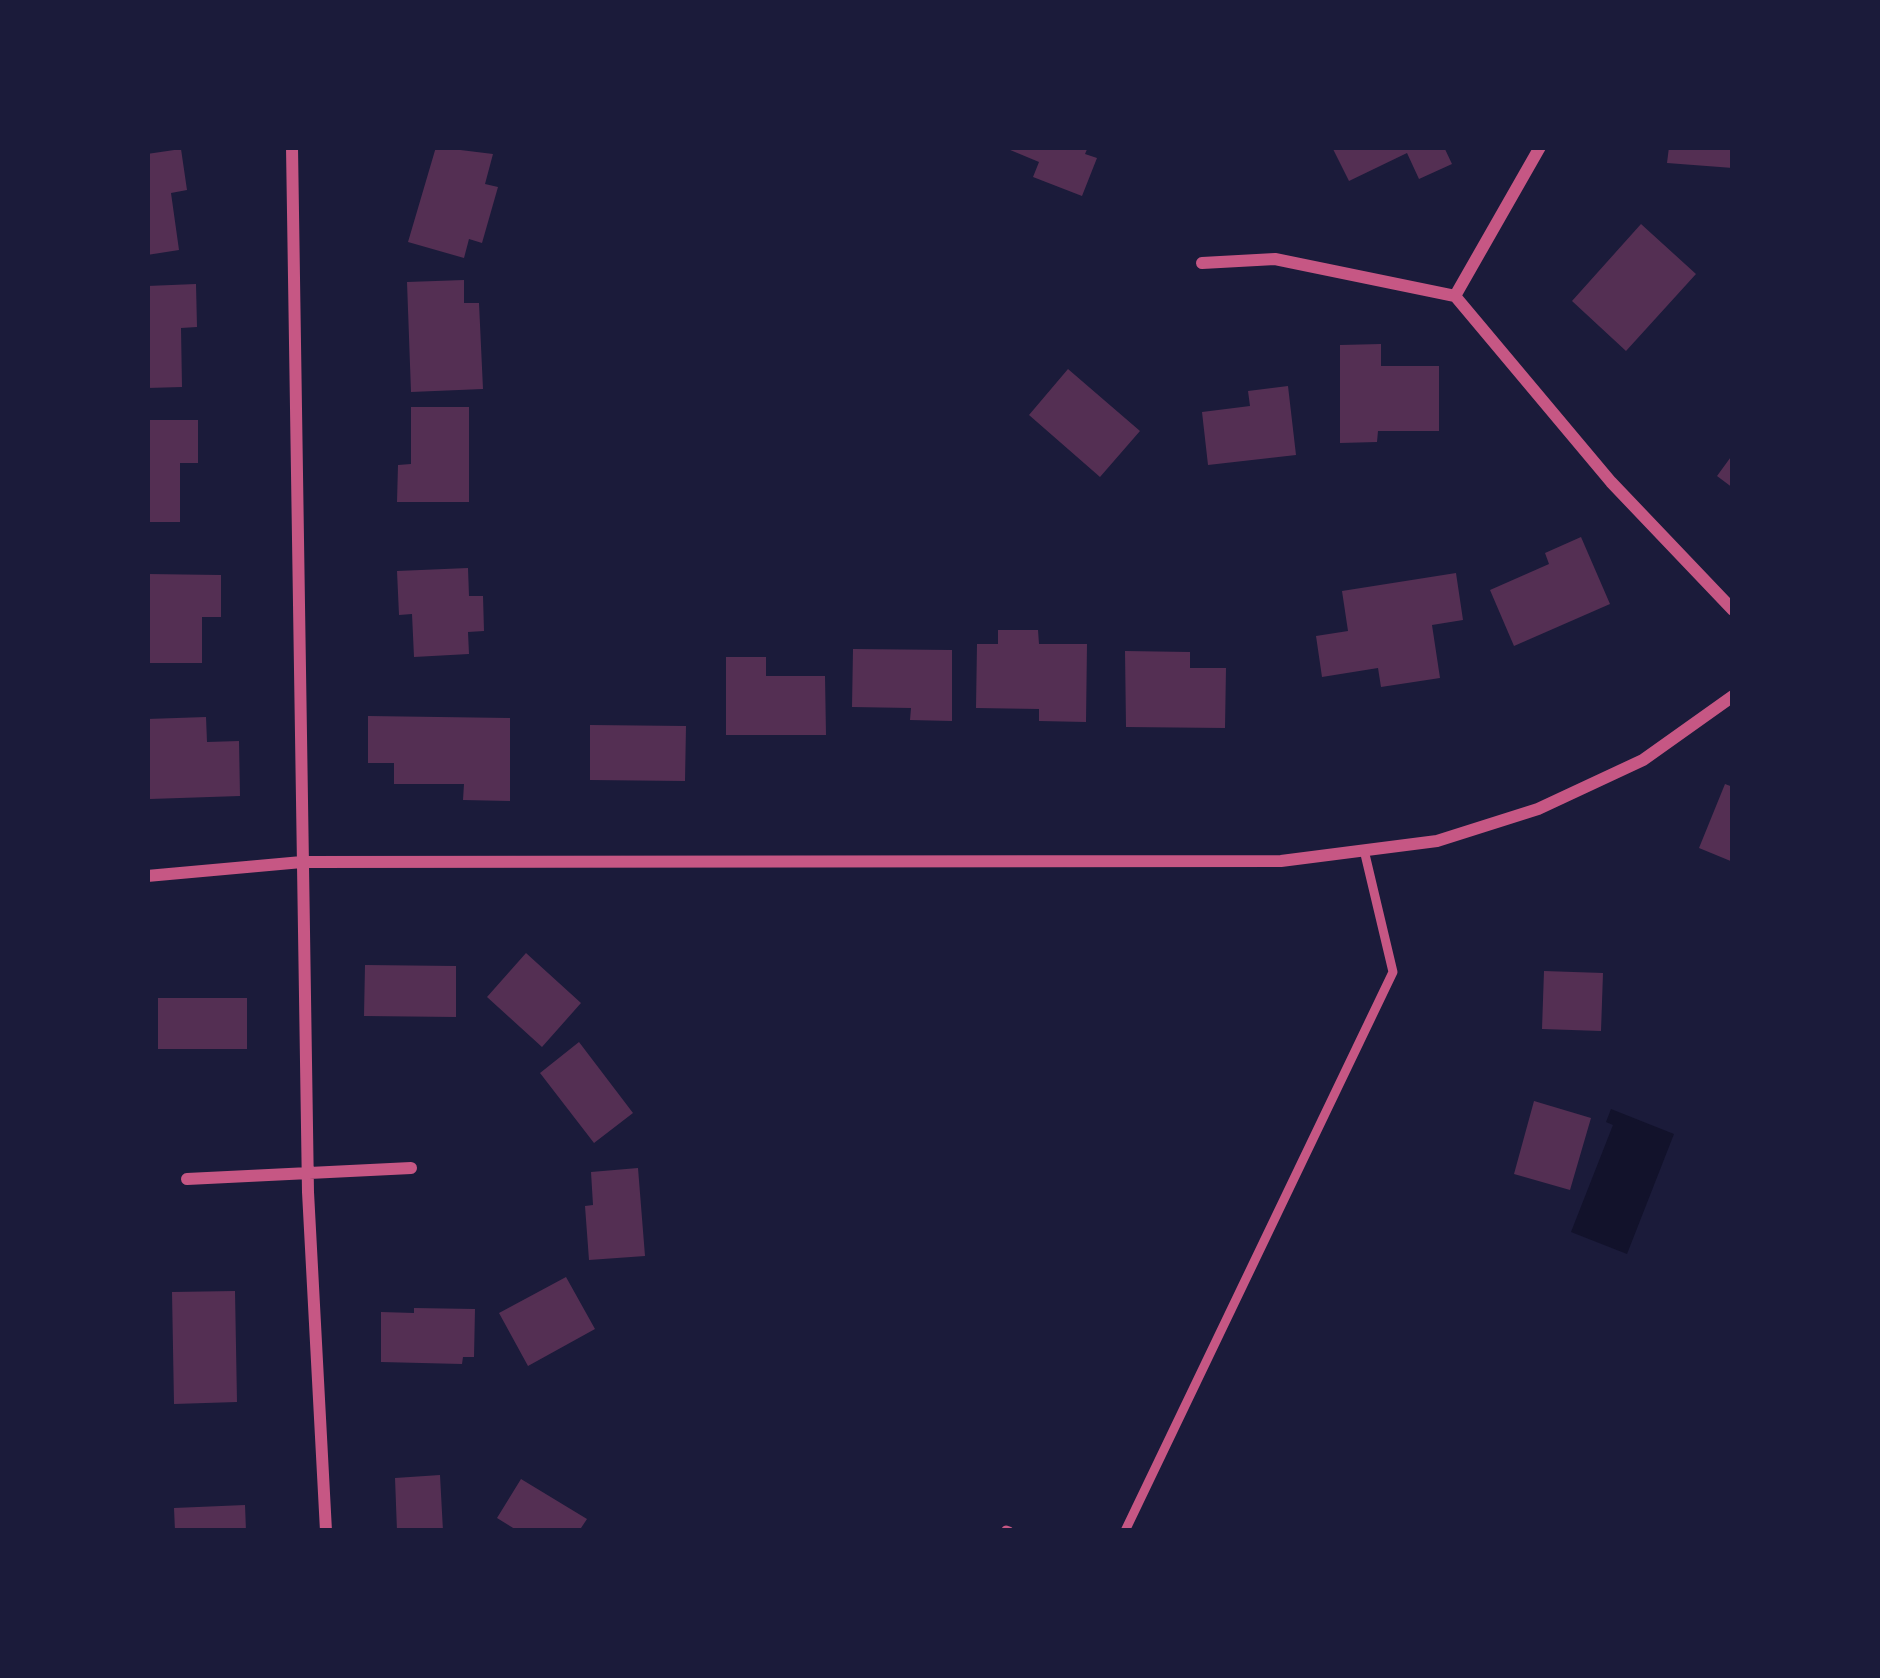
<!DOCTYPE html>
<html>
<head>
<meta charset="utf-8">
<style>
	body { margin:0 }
	#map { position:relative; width:1880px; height:1678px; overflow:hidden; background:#1b1b3a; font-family:"Archivo Narrow",sans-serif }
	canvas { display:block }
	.frame { position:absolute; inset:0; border:150px solid #1b1b3a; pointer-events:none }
</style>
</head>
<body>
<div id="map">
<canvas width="1880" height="1678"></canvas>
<div class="frame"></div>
</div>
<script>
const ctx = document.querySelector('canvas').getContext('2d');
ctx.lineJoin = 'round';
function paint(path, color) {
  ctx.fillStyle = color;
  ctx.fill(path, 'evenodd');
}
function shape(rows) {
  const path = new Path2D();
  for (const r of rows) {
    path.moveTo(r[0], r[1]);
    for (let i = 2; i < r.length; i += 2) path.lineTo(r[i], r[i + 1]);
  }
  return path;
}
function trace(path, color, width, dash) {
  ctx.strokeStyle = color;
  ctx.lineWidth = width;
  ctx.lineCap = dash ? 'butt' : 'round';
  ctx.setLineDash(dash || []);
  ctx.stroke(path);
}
const water = shape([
	[1611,1109,1674,1134,1627,1254,1571,1232,1613,1125,1606,1122]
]);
const building = shape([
	[436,147,493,154,485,184,498,187,482,243,469,239,464,258,408,242],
	[1003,147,1088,147,1085,154,1097,158,1082,196,1033,177,1039,162],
	[1332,147,1444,147,1452,164,1419,179,1407,153,1349,181],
	[1669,147,1733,147,1733,168,1667,163],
	[181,149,187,190,171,193,179,250,147,255,147,154],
	[1641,224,1696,274,1626,351,1572,301],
	[464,280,464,303,479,303,483,389,411,392,407,282],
	[196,284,197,327,181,328,182,387,147,388,147,286],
	[1381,344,1381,366,1439,366,1439,431,1378,431,1377,442,1340,443,1340,345],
	[1068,369,1140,431,1100,477,1029,415],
	[1288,386,1296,455,1208,465,1202,412,1250,406,1248,391],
	[411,407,469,407,469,502,397,502,398,465,411,464],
	[147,420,198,420,198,463,180,463,180,522,147,522],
	[1733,454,1733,488,1717,476],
	[1581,537,1610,604,1514,646,1490,590,1549,564,1545,553],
	[468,568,469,596,483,596,484,631,468,632,469,654,414,657,412,614,399,615,397,571],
	[1456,573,1463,620,1432,625,1440,678,1381,687,1378,668,1322,677,1316,636,1348,631,1342,591],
	[147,574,221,575,221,617,202,617,202,663,147,663],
	[998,630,1038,630,1039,644,1087,644,1086,722,1039,721,1039,709,976,708,977,644,998,644],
	[853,649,952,650,952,721,910,720,911,708,852,707],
	[1125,651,1190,652,1190,668,1226,668,1225,728,1126,727],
	[726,657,766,657,766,676,825,676,826,735,726,735],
	[368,716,510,718,510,801,463,800,464,784,394,784,394,763,368,763],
	[206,717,207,742,239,741,240,796,150,799,147,719],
	[590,725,686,726,685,781,590,780],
	[1725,784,1733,787,1733,862,1699,848],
	[526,953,581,1003,542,1047,487,997],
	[365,965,456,966,456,1017,364,1016],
	[1544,971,1603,973,1601,1031,1542,1029],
	[158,998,247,998,247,1049,158,1049],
	[579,1042,633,1113,594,1143,540,1073],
	[1534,1101,1591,1118,1570,1190,1514,1174],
	[638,1168,645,1256,589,1260,585,1206,593,1205,591,1172],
	[566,1277,595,1329,528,1366,499,1313],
	[235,1291,237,1402,174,1404,172,1292],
	[414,1308,475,1309,474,1357,463,1357,462,1364,381,1362,381,1312,414,1313],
	[440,1475,443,1531,397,1531,395,1478],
	[521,1479,587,1519,579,1531,518,1531,497,1518],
	[245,1505,246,1531,175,1531,174,1508]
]);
const service = shape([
	[1006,1530,1009,1531],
	[1125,1531,1393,972,1364,850]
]);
const minor = shape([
	[292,147,308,1192,326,1531],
	[1202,263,1275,259,1455,296,1611,482,1733,610],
	[1455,296,1540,147],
	[147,876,302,862,1281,861,1437,841,1538,809,1643,760,1733,696],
	[187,1179,411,1168]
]);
paint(water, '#12122b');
paint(building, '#542f53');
trace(service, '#c65784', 9);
trace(minor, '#c65784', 12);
</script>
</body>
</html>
